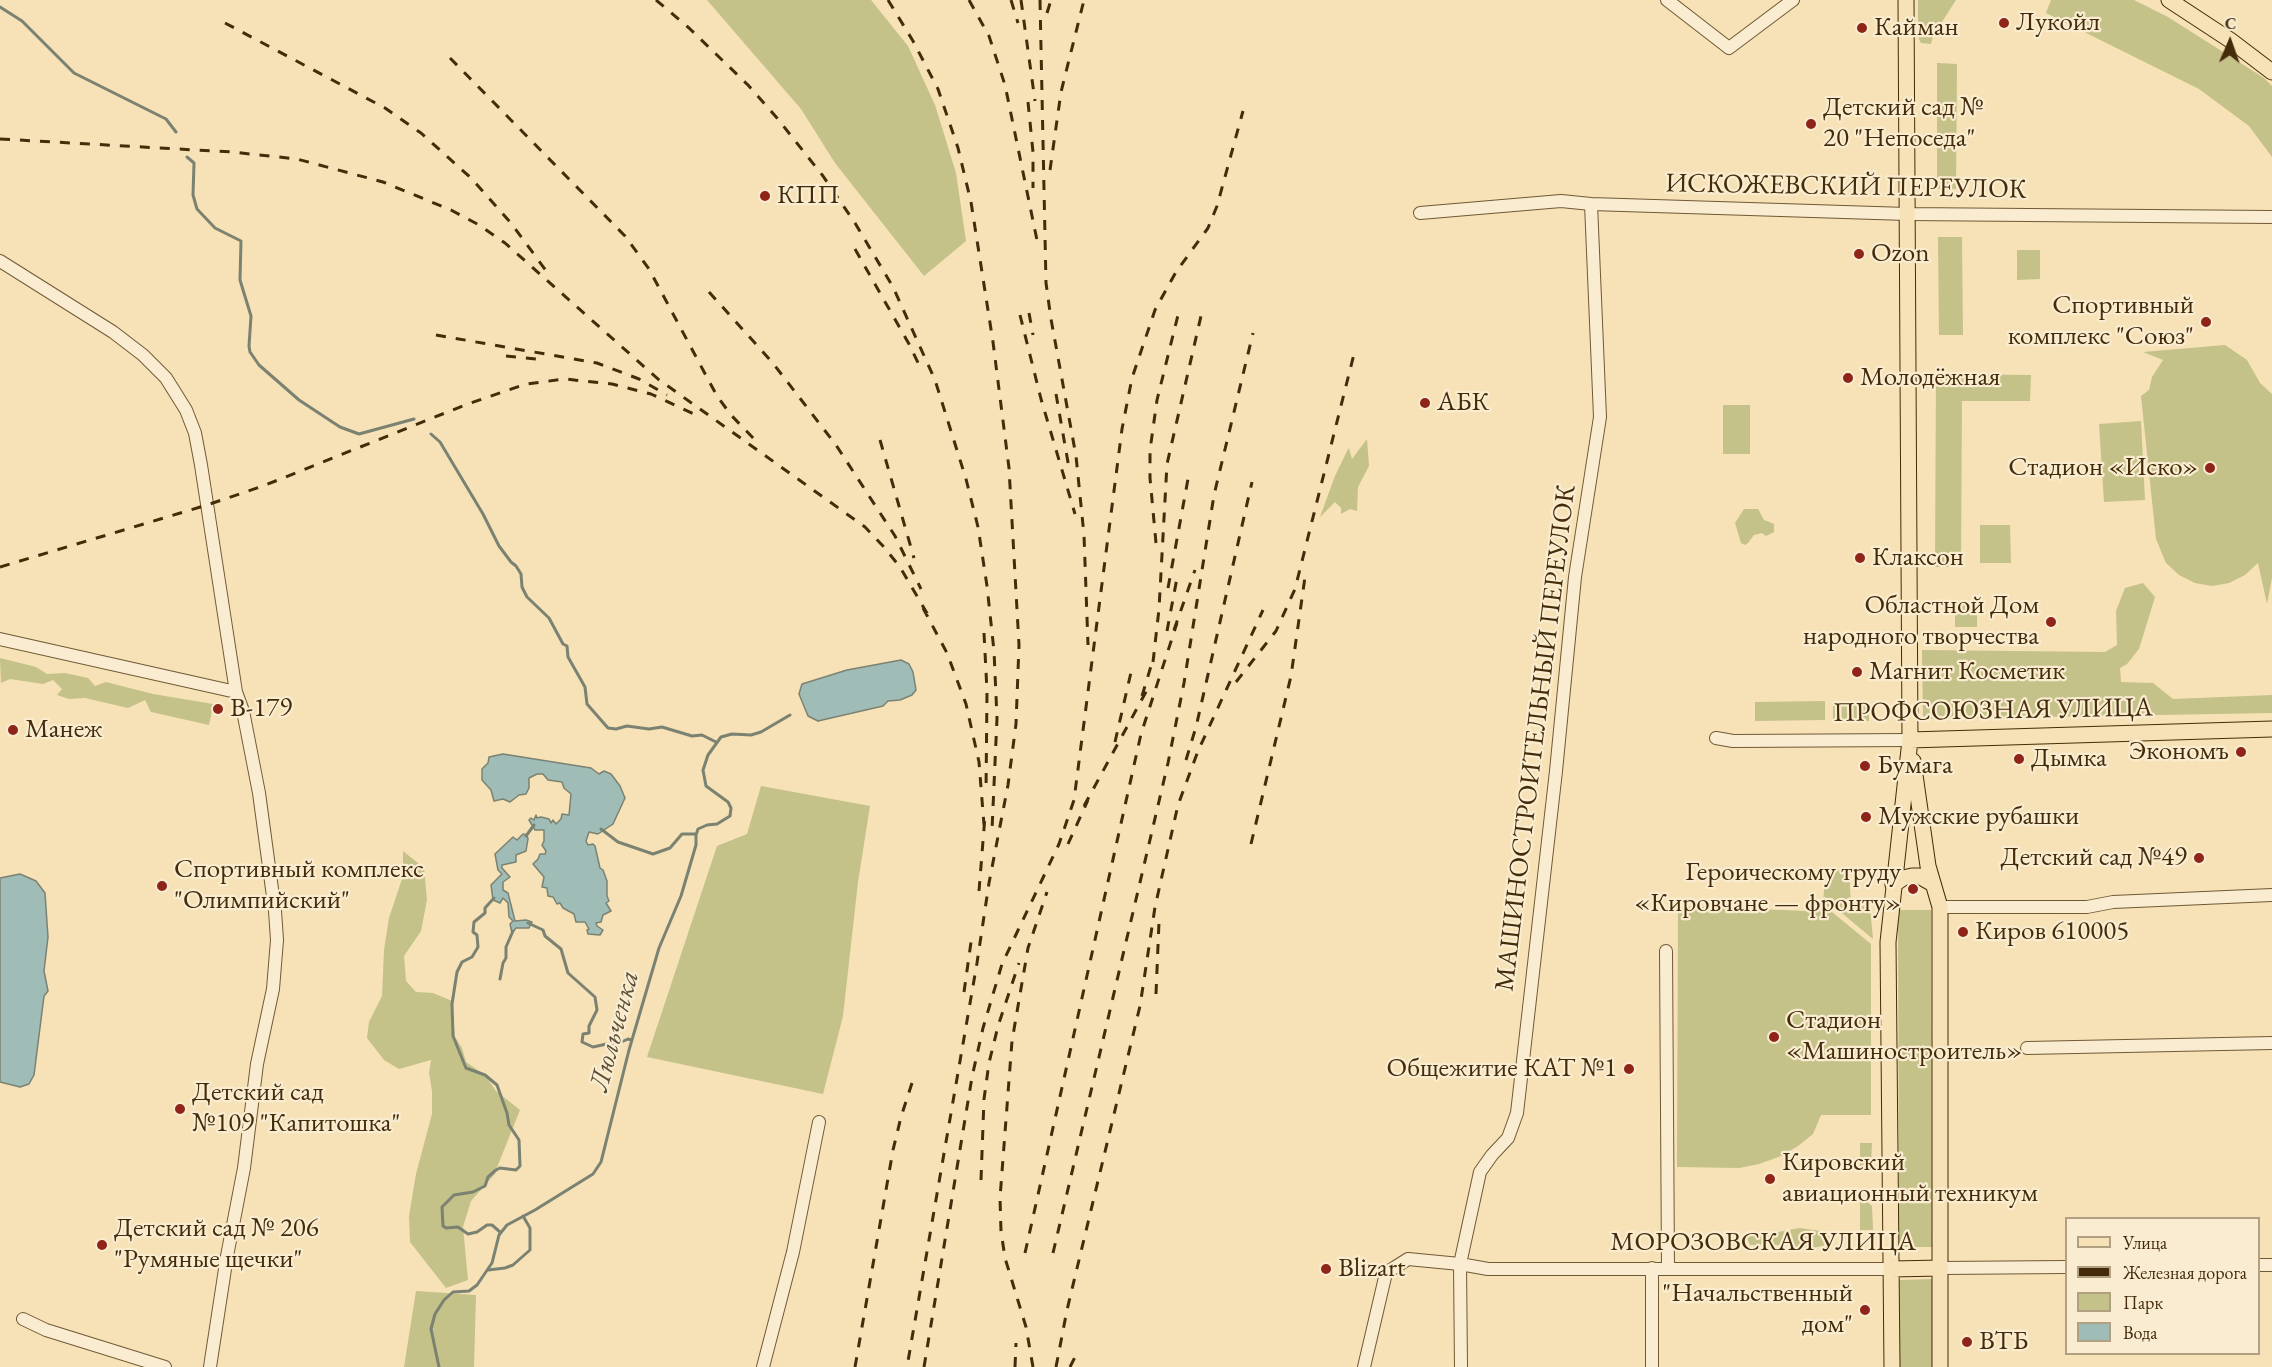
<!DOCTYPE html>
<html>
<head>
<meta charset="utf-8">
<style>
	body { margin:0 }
	#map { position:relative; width:2272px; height:1367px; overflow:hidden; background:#f6e2b6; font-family:"EB Garamond",serif }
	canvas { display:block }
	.legend { position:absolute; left:2065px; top:1217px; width:195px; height:138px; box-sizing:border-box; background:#f9ecd0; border:2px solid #b19f81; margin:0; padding:8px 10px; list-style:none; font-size:18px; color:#442b0a }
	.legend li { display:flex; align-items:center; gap:12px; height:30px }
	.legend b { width:30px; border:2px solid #b19f81 }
	.north { position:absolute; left:2200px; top:12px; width:60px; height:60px; -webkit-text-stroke:4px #f9ecd0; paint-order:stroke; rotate:2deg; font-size:16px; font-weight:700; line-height:24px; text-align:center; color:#442b0a }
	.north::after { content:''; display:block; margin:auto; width:21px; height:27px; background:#442b0a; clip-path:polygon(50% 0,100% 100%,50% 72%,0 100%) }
</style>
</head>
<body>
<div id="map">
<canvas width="2272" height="1367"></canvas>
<ul class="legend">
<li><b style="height:8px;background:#f6e2b6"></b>Улица</li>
<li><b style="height:8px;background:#442b0a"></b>Железная дорога</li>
<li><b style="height:16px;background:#c4c189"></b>Парк</li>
<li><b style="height:16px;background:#9fbcb7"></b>Вода</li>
</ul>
<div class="north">С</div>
</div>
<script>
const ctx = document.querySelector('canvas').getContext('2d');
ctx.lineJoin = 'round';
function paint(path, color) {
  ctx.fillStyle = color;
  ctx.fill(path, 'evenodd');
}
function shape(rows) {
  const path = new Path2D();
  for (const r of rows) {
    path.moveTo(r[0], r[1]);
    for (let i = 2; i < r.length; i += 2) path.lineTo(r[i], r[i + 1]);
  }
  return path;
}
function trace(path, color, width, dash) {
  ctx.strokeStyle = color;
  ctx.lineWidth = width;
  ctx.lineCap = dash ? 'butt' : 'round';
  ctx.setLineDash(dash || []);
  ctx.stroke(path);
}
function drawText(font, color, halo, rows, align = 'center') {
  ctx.font = font + ' "EB Garamond",serif';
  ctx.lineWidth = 4.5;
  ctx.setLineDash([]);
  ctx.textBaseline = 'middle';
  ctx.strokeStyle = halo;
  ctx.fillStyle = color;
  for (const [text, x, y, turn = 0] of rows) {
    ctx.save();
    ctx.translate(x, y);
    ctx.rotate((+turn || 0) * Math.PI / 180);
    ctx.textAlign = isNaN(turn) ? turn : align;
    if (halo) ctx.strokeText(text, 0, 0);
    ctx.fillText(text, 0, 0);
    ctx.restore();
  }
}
const green = shape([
	[707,0,871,0,908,46,935,105,956,173,966,241,924,276,835,163,801,109],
	[1918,0,1956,0,1933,36,1931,44,1921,43,1918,37],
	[2051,0,2134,0,2168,17,2264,78,2272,86,2272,157,2249,126,2199,89,2046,13],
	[1937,63,1957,64,1956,189,1937,189],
	[1938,237,1962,237,1963,335,1939,335],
	[2017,250,2040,250,2040,279,2017,280],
	[2225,345,2247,360,2260,383,2272,394,2272,578,2267,604,2258,563,2245,575,2229,583,2212,586,2195,583,2179,575,2166,563,2156,539,2141,396,2149,390,2152,377,2163,360,2143,352],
	[1936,374,2031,375,2030,401,1962,401,1961,567,1935,567],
	[1723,405,1750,405,1750,454,1723,454],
	[2141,421,2145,500,2104,502,2099,424],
	[1367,439,1369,466,1358,487,1357,511,1350,509,1341,514,1341,508,1335,502,1320,517,1335,476,1347,451,1349,448,1352,459],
	[1744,509,1758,509,1764,520,1774,524,1774,532,1766,536,1762,533,1754,535,1748,543,1745,545,1741,543,1735,523],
	[1980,525,2010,525,2011,563,1980,563],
	[2143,583,2155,597,2139,649,2127,664,2120,668,2121,682,2153,683,2173,699,2272,695,2272,713,1923,719,1922,650,2105,652,2117,645,2116,611,2125,588],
	[1955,605,1977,605,1977,627,1955,627],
	[0,658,36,667,47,674,65,673,88,678,95,686,106,682,153,694,219,705,212,711,209,725,151,712,145,700,128,708,85,698,69,699,57,695,62,689,53,680,43,684,10,679,1,683],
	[1825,701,1825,720,1755,721,1755,702],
	[1833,702,1869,702,1869,721,1833,721],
	[761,786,870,806,858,882,843,1016,823,1094,647,1057,717,846,747,834],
	[403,851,424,868,427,900,421,931,404,956,406,981,416,992,433,993,452,1001,455,1037,462,1048,466,1062,485,1075,496,1091,520,1110,494,1175,471,1201,463,1227,468,1280,446,1288,410,1242,409,1216,416,1174,432,1114,432,1091,429,1073,431,1060,399,1069,384,1060,367,1038,369,1022,382,996,384,950,389,918,403,876],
	[1836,870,1849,871,1851,905,1870,907,1873,939,1837,909,1823,905,1824,890,1829,876],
	[1678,906,1832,912,1871,944,1871,1115,1821,1115,1813,1134,1798,1146,1781,1156,1759,1164,1739,1168,1677,1167],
	[1898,910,1931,910,1932,1247,1899,1247],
	[1860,1143,1872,1143,1871,1165,1864,1172,1860,1172],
	[1864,1199,1872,1206,1873,1230,1860,1230,1860,1200],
	[1800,1228,1821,1231,1827,1234,1830,1239,1823,1246,1805,1249,1791,1245,1750,1245,1747,1238,1755,1231,1767,1234],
	[1933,1279,1933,1367,1900,1367,1899,1280],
	[416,1291,476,1295,474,1367,404,1367]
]);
const water = shape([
	[901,660,909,664,913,672,916,690,912,695,900,700,888,701,883,706,818,721,808,716,799,694,802,684,847,670,901,660],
	[503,754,591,768,599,774,604,771,611,774,620,786,625,798,613,824,598,834,589,832,586,841,588,845,593,844,595,846,600,868,603,870,607,881,607,896,609,901,606,903,611,911,603,915,601,922,596,923,597,926,603,930,600,935,588,934,587,930,589,929,585,922,576,922,574,914,563,908,560,903,557,904,553,897,548,896,547,888,542,887,544,877,533,864,538,859,540,854,545,854,546,851,542,845,544,841,544,830,535,830,529,820,531,818,534,820,536,815,537,818,541,817,549,819,551,823,553,820,556,824,561,819,562,814,569,815,571,794,564,788,562,782,548,780,543,774,537,774,529,778,529,788,526,794,519,795,510,802,503,799,494,801,491,790,482,780,482,769,488,763,489,757,503,754],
	[523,834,527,835,528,839,526,851,516,855,516,862,502,865,502,868,510,877,503,882,503,890,508,893,515,921,526,920,532,922,529,928,516,928,512,933,510,924,513,921,509,917,508,903,503,898,500,903,493,900,491,885,502,874,498,870,495,854,513,837,517,840,523,834],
	[20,874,36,881,45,893,48,937,44,971,48,991,44,996,34,1075,29,1084,20,1087,0,1082,0,878,20,874]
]);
const stream = shape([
	[0,7,22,21,74,73,166,119,176,132],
	[187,157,194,163,193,195,197,209,215,228,241,241,240,280,251,316,249,346,250,352,259,365,299,400,340,427,359,434,414,419],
	[431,434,440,442,483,514,499,546,511,562,516,566,521,574,522,587,527,597,549,618,563,644,567,646,568,657,585,687,587,704,608,728,616,729,627,726,649,729,662,727,692,736,702,735,716,742],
	[601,829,618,842,653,854,670,848,682,834,695,834],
	[526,836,534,825],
	[494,898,485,908,485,913,474,922,473,932,477,935,478,947,472,957,462,962,457,972,452,1004,453,1036,466,1068,485,1075,497,1085,507,1113,509,1125,519,1140,520,1166,516,1170,500,1168,496,1170,488,1177,485,1186,473,1192,454,1195,442,1207,443,1226,446,1228,458,1227,468,1234,477,1232,487,1225,492,1225,500,1232],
	[528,923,543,930,545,936,561,949,568,973,595,997,597,1010,589,1026,589,1033,583,1034,582,1042,593,1047,611,1043,617,1044,628,1039,632,1040],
	[500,979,503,963,506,958,506,947,513,931],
	[488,1270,505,1268,513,1265,530,1250,530,1228,523,1216],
	[439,1367,431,1329,435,1314,444,1300,453,1292,469,1291,477,1285,492,1263,499,1235,507,1225,535,1210,593,1174,601,1162,629,1050,659,948,681,896,696,845,696,835,698,829,707,825,717,824,730,816,731,808,728,802,706,786,703,770,708,755,721,737,732,734,751,735,761,732,790,715]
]);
const minor = shape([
	[1667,0,1729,48,1793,0],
	[1420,213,1561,201,1591,204,1907,214,2272,217],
	[0,261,113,332,143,355,166,378,186,410,195,433,201,465,236,692,243,711,259,793,275,911,277,940,273,989,257,1064,244,1168,227,1256,210,1367],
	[0,639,236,692],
	[1716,738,1733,741,1910,740],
	[1940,907,2087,907,2113,902,2272,895],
	[1666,951,1668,1268],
	[2027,1048,2272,1043],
	[2258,1265,2272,1265],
	[1652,1268,1652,1367],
	[1941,1268,2066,1267],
	[23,1319,46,1330,165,1367],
	[763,1367,793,1252,819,1122],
	[1364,1367,1386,1273,1408,1259,1460,1264,1488,1269,1892,1269],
	[1461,1367,1460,1264,1480,1172,1492,1155,1508,1138,1517,1113,1556,771,1575,577,1600,417,1591,204]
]);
const major = shape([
	[2169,0,2230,40,2272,72],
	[1910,740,2272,729],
	[1913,761,1928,866,1940,907,1940,1367],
	[1893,885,1903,878,1912,876,1919,876,1933,884],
	[1892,1269,1941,1268],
	[1892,1367,1888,942,1910,740,1906,0]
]);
const rail = shape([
	[656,0,689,28,748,85,777,118,823,176,855,223,893,287,935,380,966,479,978,527,987,586,994,651,997,718,992,830],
	[888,0,913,41,938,89,958,148,971,202,993,342,1009,468,1019,645,1016,724,1008,785,989,883,977,963,907,1367],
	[969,0,989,36,1005,85,1038,245],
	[1011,0,1018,23],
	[1021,0,1035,101],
	[1040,0,1046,283,1051,319,1076,456,1084,535,1088,645],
	[1047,13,1051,0],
	[225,23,385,108,421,133,471,178,511,223,547,272],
	[450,58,625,236,649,269,717,396,731,415,756,441],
	[1028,102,1033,152,1033,188],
	[0,139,232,152,297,159,383,182,451,210,479,225,505,243,658,379,865,527,883,546,900,567,928,615],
	[1050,170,1061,92,1084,0],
	[855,249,909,344,921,369],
	[709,292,772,362,836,445,895,536,921,589],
	[1029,313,1033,335],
	[1020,315,1041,399,1075,514],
	[436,335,597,363,639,379,667,395],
	[506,356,536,359],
	[1056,394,1069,468],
	[880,440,914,558],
	[1156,543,1150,478,1150,450,1157,400,1179,311],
	[0,567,207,505,263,486,465,405,526,384,565,379,612,384,651,394,694,414],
	[1168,588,1188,479],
	[923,608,947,653,966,704,979,762,984,825],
	[1174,630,1195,570],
	[1167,631,1177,578],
	[984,633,987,691,986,792],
	[1153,662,1159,609,1167,464,1201,316],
	[1236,682,1276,631,1295,589,1354,354],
	[1142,696,1154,656],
	[1115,742,1132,668],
	[1186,760,1196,727,1252,482],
	[1084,806,1147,690],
	[1068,844,1088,800],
	[1251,844,1291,676,1305,577],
	[979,891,985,816],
	[964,992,972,935],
	[1156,994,1159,922],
	[981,1180,984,1099,989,1063,998,1026,1019,963],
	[1025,1253,1141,734,1177,623],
	[1053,1253,1168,763,1184,683,1214,495,1253,333],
	[855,1367,893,1150,901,1117,912,1083],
	[924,1367,972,1077,983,1028,1002,964,1059,844,1074,800,1122,429,1132,378,1155,310,1176,272,1208,228,1217,206,1243,111],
	[1015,1367,1016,1343],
	[1033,1367,1026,1327,1005,1258,1001,1231,1000,1198,1012,1041,1028,948,1047,892],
	[1056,1367,1067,1310,1140,1006,1155,907,1178,805,1198,751,1263,610],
	[1070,1367,1076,1355]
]);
const markers = [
	[2004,23,6,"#8f2418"],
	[1862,28,6,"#8f2418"],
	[1811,124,6,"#8f2418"],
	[765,196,6,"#8f2418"],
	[1859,254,6,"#8f2418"],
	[2206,322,6,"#8f2418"],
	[1848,378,6,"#8f2418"],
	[1425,403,6,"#8f2418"],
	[2210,468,6,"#8f2418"],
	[1860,558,6,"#8f2418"],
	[2051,622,6,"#8f2418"],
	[1857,672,6,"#8f2418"],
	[218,709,6,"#8f2418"],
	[13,730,6,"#8f2418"],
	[2241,752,6,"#8f2418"],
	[2019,759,6,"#8f2418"],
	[1865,766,6,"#8f2418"],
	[1866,817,6,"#8f2418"],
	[2199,858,6,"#8f2418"],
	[162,886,6,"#8f2418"],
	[1913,889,6,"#8f2418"],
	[1963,932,6,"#8f2418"],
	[1774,1037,6,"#8f2418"],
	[1629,1069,6,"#8f2418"],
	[180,1109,6,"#8f2418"],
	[1770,1179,6,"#8f2418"],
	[102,1245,6,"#8f2418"],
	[1326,1269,6,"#8f2418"],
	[1865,1310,6,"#8f2418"],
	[1967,1342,6,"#8f2418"]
];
const poiNames = [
	["Лукойл",2016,23],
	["Кайман",1874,28],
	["Детский сад №",1823,108],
	["20 \"Непоседа\"",1823,139],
	["КПП",777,196],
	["Ozon",1871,254],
	["Спортивный",2194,306,"right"],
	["комплекс \"Союз\"",2194,337,"right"],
	["Молодёжная",1860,378],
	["АБК",1437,403],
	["Стадион «Иско»",2198,468,"right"],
	["Клаксон",1872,558],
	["Областной Дом",2039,606,"right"],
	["народного творчества",2039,637,"right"],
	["Магнит Косметик",1869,672],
	["В-179",230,709],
	["Манеж",25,730],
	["Экономъ",2229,752,"right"],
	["Дымка",2031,759],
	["Бумага",1877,766],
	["Мужские рубашки",1878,817],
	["Детский сад №49",2187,858,"right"],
	["Спортивный комплекс",174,870],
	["\"Олимпийский\"",174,901],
	["Героическому труду",1901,873,"right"],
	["«Кировчане — фронту»",1901,904,"right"],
	["Киров 610005",1975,932],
	["Стадион",1786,1021],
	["«Машиностроитель»",1786,1052],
	["Общежитие КАТ №1",1617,1069,"right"],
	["Детский сад",192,1093],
	["№109 \"Капитошка\"",192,1124],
	["Кировский",1782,1163],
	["авиационный техникум",1782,1194],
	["Детский сад № 206",114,1229],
	["\"Румяные щечки\"",114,1260],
	["Blizart",1338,1269],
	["\"Начальственный",1853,1294,"right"],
	["дом\"",1853,1325,"right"],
	["ВТБ",1979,1342]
];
const streetNames = [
	["ИСКОЖЕВСКИЙ ПЕРЕУЛОК",1846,187,1],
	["ПРОФСОЮЗНАЯ УЛИЦА",1993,711,-1],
	["МАШИНОСТРОИТЕЛЬНЫЙ ПЕРЕУЛОК",1536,738,-83],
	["МОРОЗОВСКАЯ УЛИЦА",1763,1243]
];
const waterNames = [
	["Люльченка",615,1031,-75]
];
paint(green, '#c4c189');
paint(water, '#9fbcb7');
trace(water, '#7b8272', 1.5);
trace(stream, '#7b8272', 3);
trace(minor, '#705935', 14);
trace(major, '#442b0a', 17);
trace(minor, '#f9ecd0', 12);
trace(major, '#f6e2b6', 15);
trace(rail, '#442b0a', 3, [10, 10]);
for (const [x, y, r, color] of markers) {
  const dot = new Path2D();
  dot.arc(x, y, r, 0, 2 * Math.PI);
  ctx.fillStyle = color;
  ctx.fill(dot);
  trace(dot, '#f9ecd0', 2);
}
drawText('27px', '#442b0a', '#f9ecd0', poiNames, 'left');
drawText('27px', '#442b0a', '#f9ecd0', streetNames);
drawText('italic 28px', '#5b4f35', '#f9ecd0', waterNames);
</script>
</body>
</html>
